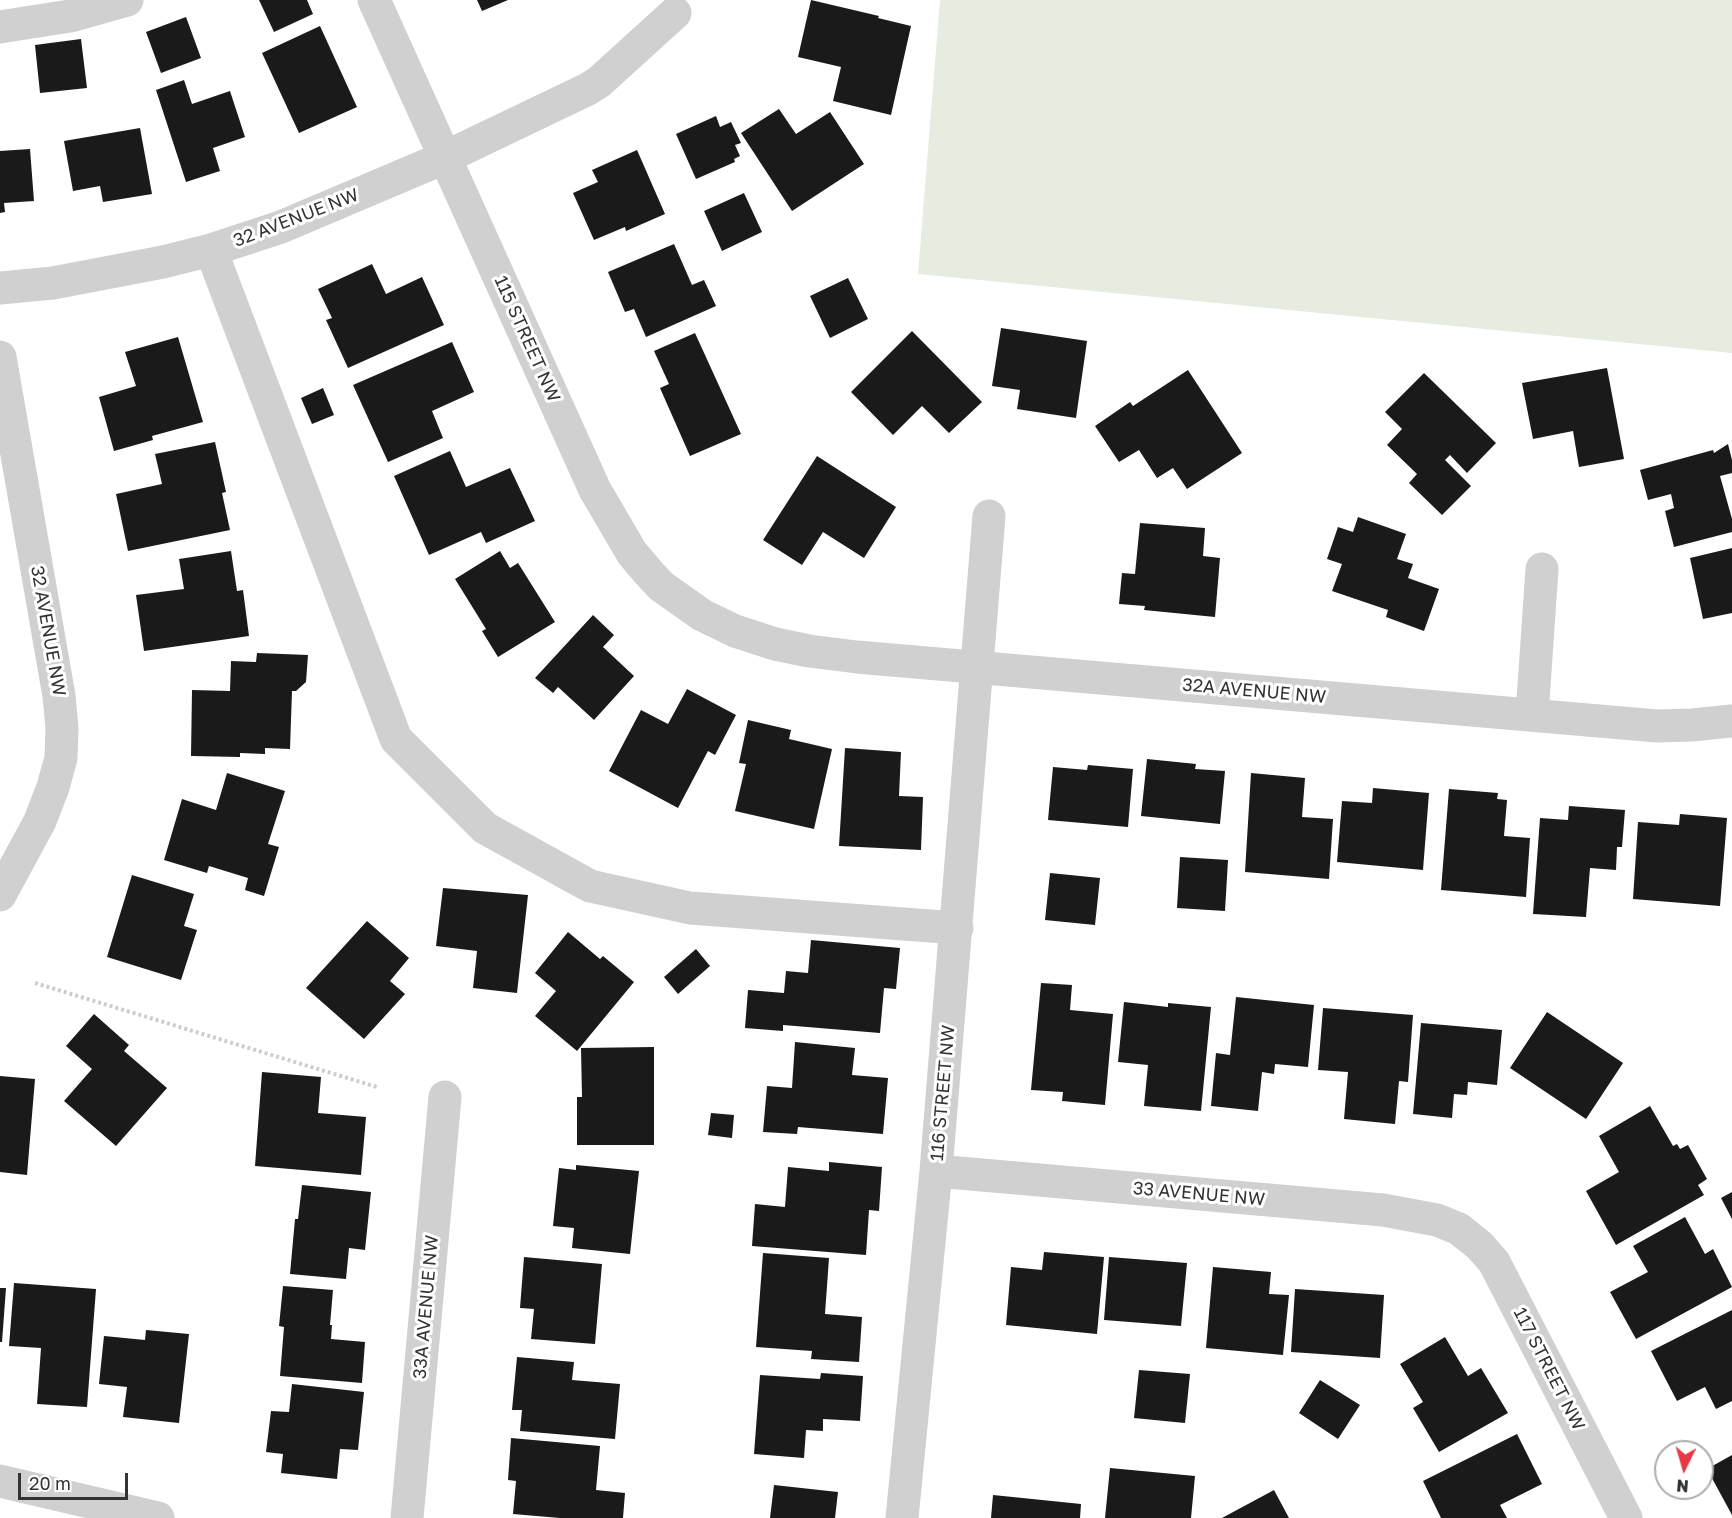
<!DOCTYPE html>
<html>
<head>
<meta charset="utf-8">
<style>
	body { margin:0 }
	#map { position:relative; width:1732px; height:1518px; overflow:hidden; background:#fff; font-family:"Golos Text",sans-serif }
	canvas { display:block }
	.north { position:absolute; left:1654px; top:1440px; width:60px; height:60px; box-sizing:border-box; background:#fff; border:2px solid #adadad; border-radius:50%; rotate:185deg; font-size:16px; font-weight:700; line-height:24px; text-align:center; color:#333 }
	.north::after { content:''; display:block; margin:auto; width:21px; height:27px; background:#e63946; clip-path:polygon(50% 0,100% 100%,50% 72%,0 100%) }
	.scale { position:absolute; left:18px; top:1473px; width:110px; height:27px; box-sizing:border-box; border:3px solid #333; border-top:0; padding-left:8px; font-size:18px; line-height:21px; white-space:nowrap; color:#333; -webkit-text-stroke:4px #fff; paint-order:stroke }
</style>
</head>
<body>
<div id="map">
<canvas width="1732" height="1518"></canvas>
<div class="north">N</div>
<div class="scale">20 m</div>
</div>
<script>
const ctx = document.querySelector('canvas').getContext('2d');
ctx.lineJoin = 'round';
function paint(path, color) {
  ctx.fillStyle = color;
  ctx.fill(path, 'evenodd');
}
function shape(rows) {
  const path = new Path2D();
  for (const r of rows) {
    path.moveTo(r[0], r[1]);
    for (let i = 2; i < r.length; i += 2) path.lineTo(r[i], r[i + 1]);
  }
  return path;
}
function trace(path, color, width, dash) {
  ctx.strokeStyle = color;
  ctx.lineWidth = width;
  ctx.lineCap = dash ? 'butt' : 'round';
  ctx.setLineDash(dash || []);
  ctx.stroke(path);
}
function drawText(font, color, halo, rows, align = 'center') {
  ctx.font = font + ' "Golos Text",sans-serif';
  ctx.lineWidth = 6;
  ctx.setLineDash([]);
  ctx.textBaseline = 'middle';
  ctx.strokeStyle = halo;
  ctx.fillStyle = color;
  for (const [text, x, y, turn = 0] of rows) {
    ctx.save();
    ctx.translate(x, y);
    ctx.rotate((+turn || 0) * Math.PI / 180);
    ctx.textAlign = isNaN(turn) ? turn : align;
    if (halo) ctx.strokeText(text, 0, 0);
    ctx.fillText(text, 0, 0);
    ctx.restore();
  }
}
const green = shape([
	[940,0,1732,0,1732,353,918,274]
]);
const building = shape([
	[259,0,307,0,313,14,274,32],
	[477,0,508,0,482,11],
	[811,0,879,16,878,18,911,26,891,115,833,101,841,67,798,57],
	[186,17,201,58,161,73,146,32],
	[320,26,357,107,299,133,262,53],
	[81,39,87,88,40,93,35,45],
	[184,80,192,104,230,91,245,137,213,148,220,171,186,182,156,90],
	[779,109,796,134,830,112,864,164,792,211,741,133],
	[716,116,720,127,731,122,741,143,735,145,740,156,734,159,735,162,696,179,676,134],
	[140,128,152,194,103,202,100,186,73,191,64,141],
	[30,149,34,201,4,203,5,212,0,213,0,151],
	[637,150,665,214,626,231,625,227,594,240,573,193,598,182,592,170],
	[744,193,762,232,722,251,704,211],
	[674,244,692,285,704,280,716,306,646,337,634,309,625,312,608,272],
	[372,264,386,294,422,277,444,325,348,368,326,320,332,318,318,289],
	[848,278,868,319,830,338,810,296],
	[1001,328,1087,341,1076,418,1017,409,1020,390,992,386],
	[912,331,982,402,949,433,922,406,893,435,851,392],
	[695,333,741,434,690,456,660,388,669,384,654,351],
	[178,337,203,422,152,436,153,440,114,451,99,397,136,386,125,352],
	[452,342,474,392,432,411,443,438,388,462,353,385],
	[1607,368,1624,459,1579,467,1573,431,1533,439,1522,383],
	[1188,370,1242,453,1187,489,1173,468,1157,478,1139,450,1119,462,1095,426,1130,402,1133,406],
	[1424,373,1496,443,1467,473,1450,455,1445,460,1471,486,1442,515,1409,483,1417,474,1387,445,1402,429,1385,412],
	[323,388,334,415,312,424,301,398],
	[215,442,226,492,222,493,230,530,128,551,116,494,162,484,155,454],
	[1728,444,1732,460,1732,473,1720,476,1732,519,1732,532,1674,547,1665,511,1674,508,1671,494,1648,500,1640,470,1713,450,1714,453],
	[450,451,466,487,510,468,535,521,486,543,481,532,429,555,394,476],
	[817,456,896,507,864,558,823,532,802,565,763,540],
	[1358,517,1406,534,1397,559,1413,564,1408,578,1439,589,1424,631,1386,617,1388,610,1332,591,1342,564,1327,559,1338,527,1353,532],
	[1140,523,1205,528,1203,556,1220,558,1215,617,1144,610,1145,606,1119,604,1122,573,1135,574],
	[1732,548,1732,613,1703,619,1690,558],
	[231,551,237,591,243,590,249,636,144,651,136,595,184,589,179,559],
	[500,551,510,568,518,563,555,622,498,657,482,631,486,629,455,579],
	[593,615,614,635,603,647,634,676,594,720,558,687,553,693,535,678],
	[257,653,308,655,306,682,296,691,292,691,290,749,265,748,265,754,240,753,240,757,191,756,192,690,230,691,231,661,256,662],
	[687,689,736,715,715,755,708,751,678,808,609,771,641,710,668,724],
	[748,720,791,730,789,739,832,749,814,829,735,811,746,764,739,763],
	[845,748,901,752,899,796,923,797,921,850,839,846],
	[1147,759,1196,764,1195,769,1225,771,1220,824,1141,816],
	[1088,765,1133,769,1128,827,1048,820,1053,767,1087,770],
	[227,773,285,791,268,844,279,847,264,896,245,890,248,878,209,866,207,873,164,860,182,799,216,810],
	[1251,773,1305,778,1302,817,1333,819,1329,879,1245,872],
	[1373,788,1429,793,1423,870,1337,862,1342,801,1372,803],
	[1449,789,1498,793,1497,799,1507,800,1504,836,1530,838,1526,897,1441,890],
	[1569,806,1625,810,1622,847,1617,847,1616,870,1590,868,1586,917,1533,914,1540,818,1568,820],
	[1680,814,1727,818,1720,906,1633,899,1638,822,1679,825],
	[1180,857,1228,860,1225,911,1177,908],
	[1050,873,1100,878,1095,925,1045,920],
	[132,875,194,894,184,926,197,930,181,980,107,957],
	[443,888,528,895,517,993,473,988,477,951,436,946],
	[367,921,409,958,390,981,405,994,364,1039,306,988],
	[568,932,600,959,603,956,634,982,577,1051,535,1016,556,991,535,973],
	[811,940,900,948,896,989,884,988,880,1033,783,1025,783,1031,745,1028,748,990,784,993,786,971,808,973],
	[696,949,710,966,678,994,664,977],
	[1041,983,1072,985,1070,1010,1113,1014,1105,1105,1062,1101,1063,1092,1031,1090],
	[1236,997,1314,1005,1308,1067,1275,1064,1274,1074,1262,1072,1258,1111,1211,1106,1216,1053,1230,1055],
	[1124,1002,1168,1007,1168,1003,1211,1007,1201,1111,1144,1106,1148,1065,1118,1062],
	[1323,1008,1413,1015,1408,1082,1399,1081,1395,1124,1344,1119,1348,1072,1318,1070],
	[1547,1012,1623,1063,1586,1119,1510,1068],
	[94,1014,129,1045,124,1051,167,1088,116,1146,64,1101,92,1069,66,1046],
	[1421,1023,1502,1030,1497,1085,1468,1082,1467,1095,1454,1094,1452,1118,1413,1114],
	[795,1042,855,1048,852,1075,888,1078,883,1134,798,1127,797,1134,763,1132,767,1086,792,1088],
	[654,1047,654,1145,577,1145,577,1097,582,1097,581,1048],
	[262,1072,321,1077,318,1113,366,1117,361,1175,255,1166],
	[0,1076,35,1079,27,1175,0,1172],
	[1650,1106,1673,1146,1677,1144,1680,1149,1688,1145,1707,1179,1698,1185,1704,1195,1616,1245,1586,1191,1619,1172,1599,1136],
	[711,1113,734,1115,732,1138,708,1135],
	[829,1162,882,1167,879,1211,869,1210,866,1255,752,1246,755,1204,785,1207,788,1167,829,1171],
	[576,1165,639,1171,630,1254,572,1248,574,1228,553,1226,559,1168,576,1170],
	[302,1185,371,1192,365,1250,349,1248,346,1279,290,1274,295,1219,298,1219],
	[1732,1192,1732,1219,1721,1198],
	[1685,1217,1705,1254,1713,1249,1732,1287,1636,1339,1610,1292,1648,1272,1633,1246],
	[1044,1252,1104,1257,1097,1334,1006,1325,1011,1267,1042,1270],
	[763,1253,829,1258,825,1314,862,1317,859,1362,811,1359,812,1351,756,1347],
	[524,1257,602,1264,595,1344,531,1339,534,1309,520,1308],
	[1109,1257,1187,1263,1181,1326,1104,1320],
	[1213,1267,1271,1272,1269,1294,1289,1295,1283,1355,1206,1348],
	[14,1283,96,1289,87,1407,37,1404,41,1348,9,1346],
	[283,1286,333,1290,330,1325,332,1325,331,1339,365,1342,362,1383,280,1376,284,1327,279,1326],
	[0,1288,6,1288,2,1342,0,1342],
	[1295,1289,1384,1295,1380,1358,1291,1352],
	[1732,1310,1732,1401,1716,1409,1705,1387,1677,1401,1651,1351],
	[146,1330,189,1334,179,1423,123,1417,127,1387,99,1384,104,1336,145,1340],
	[1445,1337,1468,1376,1481,1368,1508,1413,1439,1452,1413,1408,1423,1402,1400,1364],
	[517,1357,574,1362,572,1380,620,1384,615,1439,520,1431,522,1410,512,1410],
	[1139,1370,1190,1374,1185,1423,1134,1418],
	[821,1373,863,1376,860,1421,823,1419,823,1431,806,1430,804,1458,754,1454,760,1375,820,1379],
	[1320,1380,1360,1405,1338,1439,1299,1413],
	[292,1384,364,1392,358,1450,340,1449,337,1479,281,1473,283,1454,266,1452,271,1411,289,1412],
	[1517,1434,1542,1484,1500,1505,1507,1518,1441,1518,1423,1481],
	[511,1438,600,1446,596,1490,625,1493,623,1518,560,1518,513,1514,516,1481,508,1480],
	[1732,1455,1732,1515,1707,1469],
	[1110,1468,1195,1476,1191,1518,1105,1518],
	[774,1485,838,1492,835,1518,770,1518],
	[1274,1490,1289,1518,1222,1518],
	[993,1495,1081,1504,1080,1518,991,1518]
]);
const path = shape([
	[35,983,377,1087]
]);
const minor = shape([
	[374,0,595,490,632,553,648,572,661,586,702,615,735,631,775,644,809,651,857,657,1657,726,1692,725,1732,721],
	[0,27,70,16,127,0],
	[211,250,396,739,485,828,590,886,690,908,957,928],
	[0,288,53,283,163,262,211,250,281,227,446,157,588,89,599,82,675,13],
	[0,357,59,696,62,728,61,758,53,787,40,821,0,895],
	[1532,715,1542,569],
	[936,1171,1383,1210,1437,1220,1459,1229,1480,1246,1494,1262,1626,1518],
	[0,1481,158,1518],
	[407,1518,445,1097],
	[902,1518,936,1171,989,516]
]);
const streetNames = [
	["32 AVENUE NW",296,218,-21],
	["115 STREET NW",527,339,66],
	["32 AVENUE NW",48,631,80],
	["32A AVENUE NW",1254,691,5],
	["116 STREET NW",943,1093,-85],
	["33 AVENUE NW",1199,1194,5],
	["33A AVENUE NW",426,1307,-85],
	["117 STREET NW",1549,1369,63]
];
paint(green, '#e6ecdf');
paint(building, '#1a1a1a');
trace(path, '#cdcdcd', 4, [3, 3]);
trace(minor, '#d0d0d0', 33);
drawText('18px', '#333', '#fff', streetNames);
</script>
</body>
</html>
